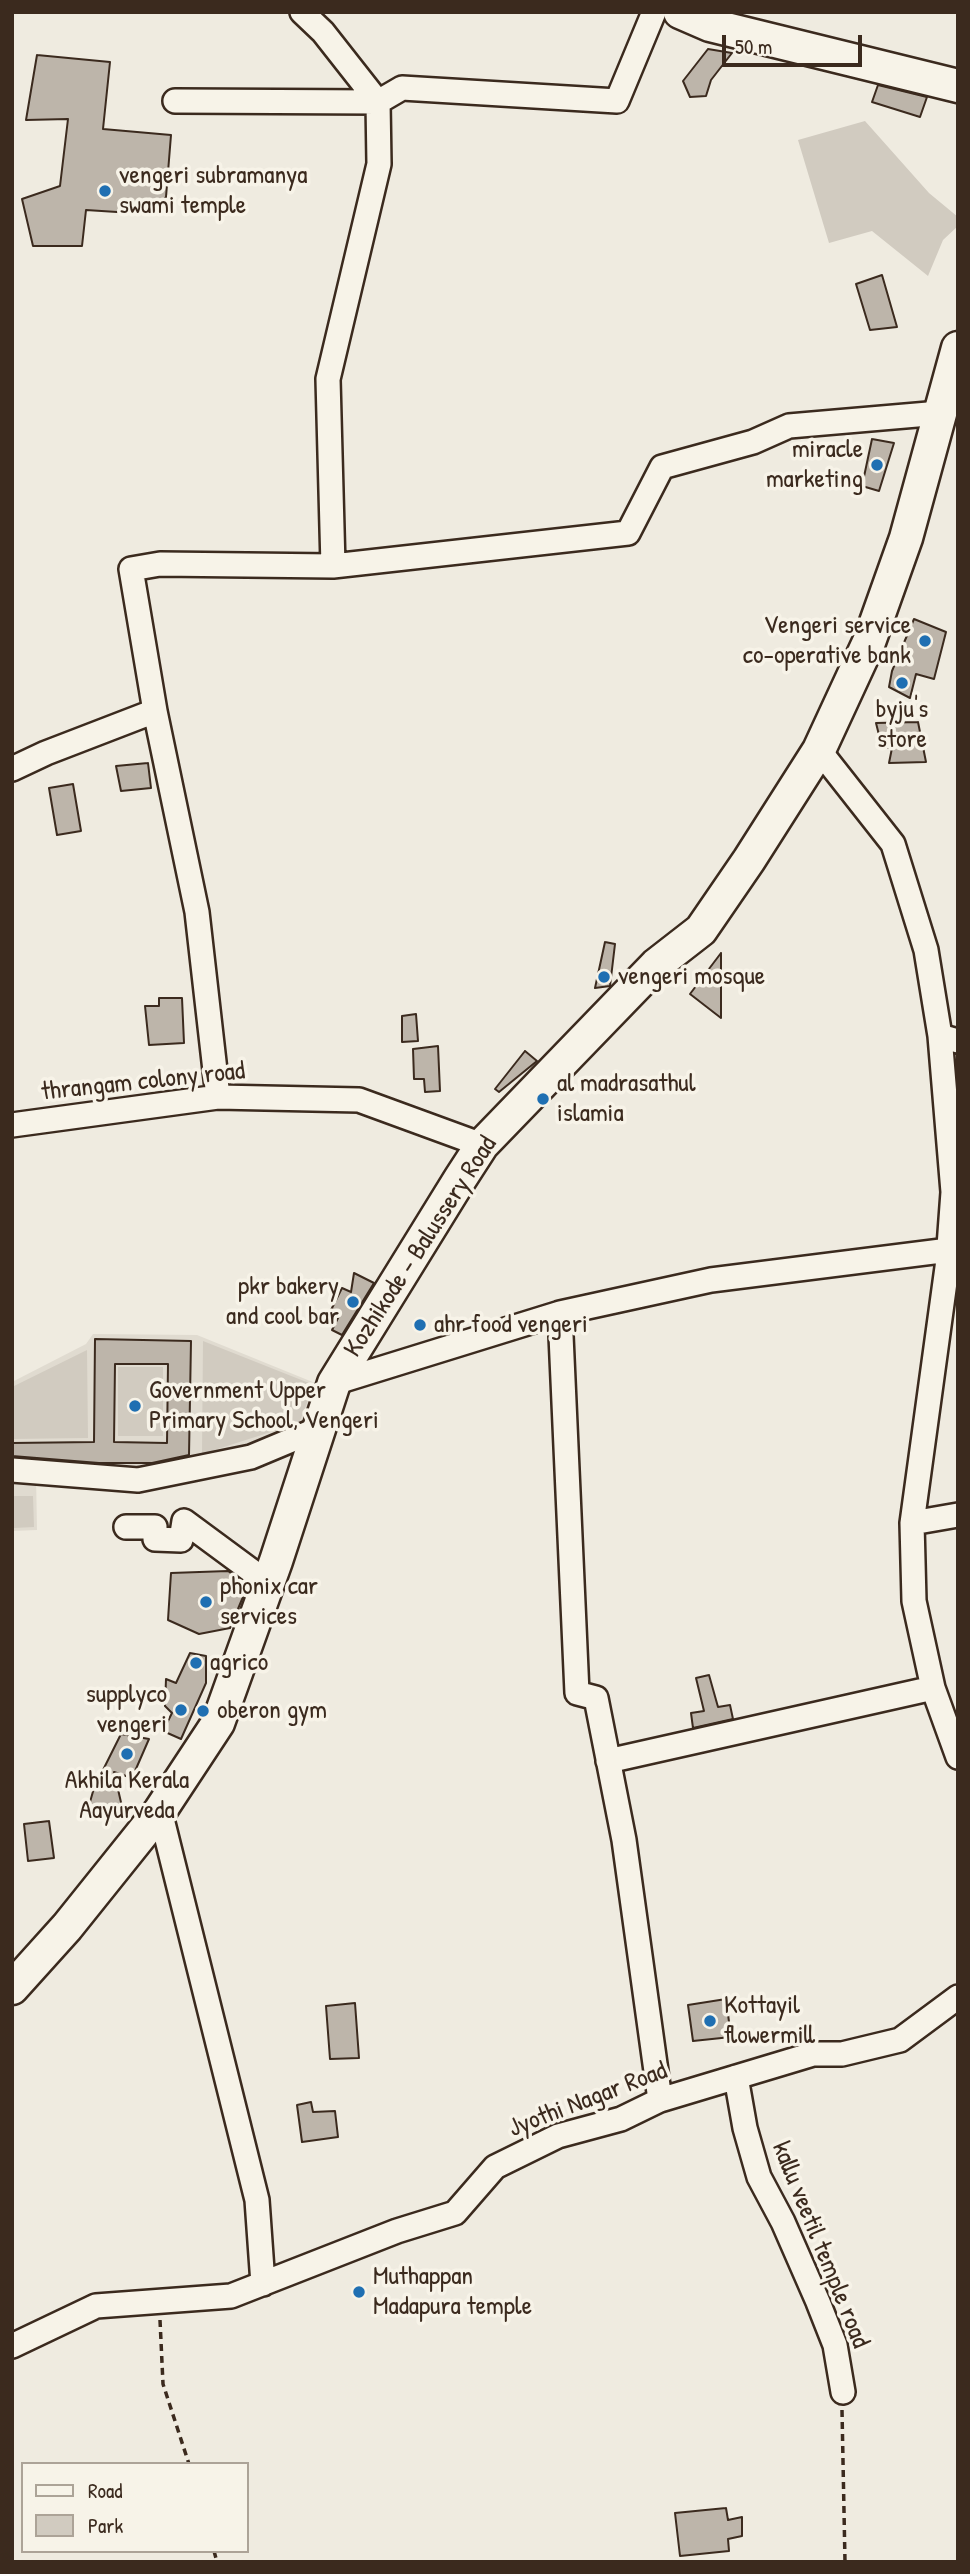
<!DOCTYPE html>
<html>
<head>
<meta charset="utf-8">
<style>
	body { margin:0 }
	#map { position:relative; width:970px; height:2574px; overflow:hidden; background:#efebe0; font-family:"Patrick Hand",sans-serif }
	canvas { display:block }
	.frame { position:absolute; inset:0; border:14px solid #3b2a1e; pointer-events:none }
	.legend { position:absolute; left:21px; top:2462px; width:228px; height:91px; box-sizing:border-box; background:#f7f3e8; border:2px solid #aca397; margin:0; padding:9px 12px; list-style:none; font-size:21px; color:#3b2a1e }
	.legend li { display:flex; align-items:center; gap:14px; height:35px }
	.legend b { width:35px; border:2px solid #aca397 }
	.scale { position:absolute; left:722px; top:35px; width:140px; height:32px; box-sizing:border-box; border:4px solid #3b2a1e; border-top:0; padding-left:9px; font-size:21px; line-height:24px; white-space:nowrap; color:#3b2a1e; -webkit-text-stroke:5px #f7f3e8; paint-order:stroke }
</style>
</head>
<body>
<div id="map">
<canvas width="970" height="2574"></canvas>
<div class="frame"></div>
<ul class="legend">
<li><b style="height:9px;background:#f7f3e8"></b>Road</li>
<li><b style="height:19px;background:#d1cbc0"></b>Park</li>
</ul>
<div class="scale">50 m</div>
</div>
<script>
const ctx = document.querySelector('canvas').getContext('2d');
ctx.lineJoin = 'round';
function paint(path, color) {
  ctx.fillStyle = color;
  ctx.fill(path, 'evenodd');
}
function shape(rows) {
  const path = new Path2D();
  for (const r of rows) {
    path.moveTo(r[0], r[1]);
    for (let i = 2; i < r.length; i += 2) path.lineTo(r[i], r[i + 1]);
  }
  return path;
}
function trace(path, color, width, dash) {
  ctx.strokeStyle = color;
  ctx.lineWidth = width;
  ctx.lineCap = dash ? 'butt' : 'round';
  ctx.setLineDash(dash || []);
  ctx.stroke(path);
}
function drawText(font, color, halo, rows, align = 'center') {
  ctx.font = font + ' "Patrick Hand",sans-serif';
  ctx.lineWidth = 7;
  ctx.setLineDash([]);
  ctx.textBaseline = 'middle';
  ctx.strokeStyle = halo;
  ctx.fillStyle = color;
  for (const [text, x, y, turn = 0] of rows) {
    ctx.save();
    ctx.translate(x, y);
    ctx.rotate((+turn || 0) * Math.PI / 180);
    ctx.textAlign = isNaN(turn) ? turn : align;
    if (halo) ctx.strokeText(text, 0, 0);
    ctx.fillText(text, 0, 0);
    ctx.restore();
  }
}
const built = shape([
	[93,1334,197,1335,320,1385,303,1426,199,1466,12,1467,12,1382,86,1344],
	[36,1474,37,1530,12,1531,12,1475]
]);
const green = shape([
	[865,121,929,193,958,217,958,226,943,240,928,276,872,231,829,243,798,140],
	[203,1341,314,1385,299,1423,202,1454],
	[87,1350,88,1438,12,1439,12,1387],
	[118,1367,163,1367,163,1436,118,1436],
	[13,1496,33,1496,34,1527,14,1528]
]);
const building = shape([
	[708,49,732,53,711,80,706,96,690,97,683,81,708,49],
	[37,55,110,62,103,129,171,135,166,197,148,214,86,210,82,246,33,246,22,199,60,186,68,119,26,120,37,55],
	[878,85,927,97,920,117,872,102,878,85],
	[882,275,897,327,870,330,856,284,882,275],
	[872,439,894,443,879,491,862,486,872,439],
	[914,619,946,632,934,679,916,674,910,698,889,687,892,671,914,619],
	[918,722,926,762,889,763,892,748,882,747,876,723,918,722],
	[148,763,151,788,121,791,116,766,148,763],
	[73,784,81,831,57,835,49,788,73,784],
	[605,942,615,944,610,986,595,988,605,942],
	[721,953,721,1018,690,994,721,953],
	[159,998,182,998,184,1043,149,1045,145,1006,159,1006,159,998],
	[416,1014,418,1041,402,1042,402,1016,416,1014],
	[438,1046,440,1091,425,1092,424,1079,414,1079,413,1049,438,1046],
	[525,1051,537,1061,499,1092,495,1089,525,1051],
	[354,1273,374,1283,342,1335,332,1330,339,1316,330,1312,342,1288,351,1292,354,1273],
	[95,1339,191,1341,189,1455,152,1463,99,1463,12,1456,12,1443,94,1442,95,1339],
	[115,1364,168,1364,167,1443,114,1442,115,1364],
	[228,1571,248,1585,230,1628,199,1634,168,1620,171,1573,228,1571],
	[190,1653,206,1656,206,1683,181,1739,163,1731,172,1713,165,1706,166,1679,176,1683,190,1653],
	[709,1675,718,1707,730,1705,733,1719,693,1728,691,1713,704,1711,696,1678,709,1675],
	[121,1734,149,1739,132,1778,114,1772,123,1811,108,1811,102,1818,91,1819,90,1802,94,1788,121,1734],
	[49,1821,54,1858,28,1861,24,1824,49,1821],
	[726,1999,731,2037,693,2041,688,2005,726,1999],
	[355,2003,359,2058,330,2059,326,2006,355,2003],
	[311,2102,313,2112,335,2111,338,2137,302,2142,297,2105,311,2102],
	[726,2508,728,2520,742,2517,742,2536,728,2539,729,2551,680,2556,675,2513,726,2508]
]);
const path = shape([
	[160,2320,163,2384,189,2464],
	[842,2410,845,2562],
	[214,2551,217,2562]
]);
const street = shape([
	[302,12,323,32,378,102,379,164,328,379,333,566],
	[175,101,378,102,402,88,617,101,654,12],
	[819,750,893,844,926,950,940,1036,958,1041],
	[12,769,46,753,155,711],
	[940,1036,953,1192,948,1260,912,1523,914,1601,933,1688,958,1757],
	[218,1097,197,912,155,711,131,569,160,564,333,566,628,533,662,467,753,442,789,426,940,413],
	[12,1125,218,1097,359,1100,482,1145],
	[560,1313,711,1280,949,1250],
	[334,1383,560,1313,577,1693,596,1698,624,1840,660,2100],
	[12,1470,138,1480,251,1457,318,1429],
	[912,1523,958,1515],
	[126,1527,155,1527,155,1539,181,1540,184,1521,268,1583],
	[608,1761,933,1688],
	[160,1811,257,2200,263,2284],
	[736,2077,745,2128,759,2177,783,2222,818,2302,835,2345,843,2392],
	[12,2346,96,2306,231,2296,397,2231,455,2213,495,2167,558,2136,621,2119,660,2100,813,2054,842,2054,900,2040,958,1997]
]);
const secondary = shape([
	[680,12,710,25,958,86],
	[12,1988,67,1927,160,1811,218,1723,276,1561,334,1383,460,1179,482,1145,568,1056,656,965,701,930,749,860,819,750,869,642,906,538,958,348]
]);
const markers = [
	[105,191,7,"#1f6fb2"],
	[877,465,7,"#1f6fb2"],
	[925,641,7,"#1f6fb2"],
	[902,683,7,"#1f6fb2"],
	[604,977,7,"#1f6fb2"],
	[543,1099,7,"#1f6fb2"],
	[353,1302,7,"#1f6fb2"],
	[420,1325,7,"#1f6fb2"],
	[135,1406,7,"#1f6fb2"],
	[206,1602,7,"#1f6fb2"],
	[196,1663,7,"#1f6fb2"],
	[181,1710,7,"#1f6fb2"],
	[203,1711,7,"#1f6fb2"],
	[127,1754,7,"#1f6fb2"],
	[710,2021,7,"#1f6fb2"],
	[359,2292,7,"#1f6fb2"]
];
const poiNames = [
	["vengeri subramanya",119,176],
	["swami temple",119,206],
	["miracle",863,450,"right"],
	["marketing",863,480,"right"],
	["Vengeri service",911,626,"right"],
	["co-operative bank",911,656,"right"],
	["byju's",902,710,"center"],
	["store",902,740,"center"],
	["vengeri mosque",618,977],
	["al madrasathul",557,1084],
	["islamia",557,1114],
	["pkr bakery",339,1287,"right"],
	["and cool bar",339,1317,"right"],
	["ahr food vengeri",434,1325],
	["Government Upper",149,1391],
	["Primary School, Vengeri",149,1421],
	["phonix car",220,1587],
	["services",220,1617],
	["agrico",210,1663],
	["supplyco",167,1695,"right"],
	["vengeri",167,1725,"right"],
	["oberon gym",217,1711],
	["Akhila Kerala",127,1781,"center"],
	["Aayurveda",127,1811,"center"],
	["Kottayil",724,2006],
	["flowermill",724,2036],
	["Muthappan",373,2277],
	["Madapura temple",373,2307]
];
const streetNames = [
	["thrangam colony road",143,1082,-6],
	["Kozhikode - Balussery Road",421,1247,-57],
	["Jyothi Nagar Road",588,2100,-21],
	["kallu veetil temple road",820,2245,68]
];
paint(built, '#e0dbd0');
paint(green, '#d1cbc0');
paint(building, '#bdb5aa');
trace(building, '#3b2a1e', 2);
trace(street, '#3b2a1e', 28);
trace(secondary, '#3b2a1e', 37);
trace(path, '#3b2a1e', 3.5, [7, 5]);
trace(street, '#f7f3e8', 23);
trace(secondary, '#f7f3e8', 32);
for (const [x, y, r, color] of markers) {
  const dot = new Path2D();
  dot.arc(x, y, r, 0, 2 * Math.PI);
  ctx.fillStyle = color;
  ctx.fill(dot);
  trace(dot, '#f7f3e8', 2.5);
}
drawText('26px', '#3b2a1e', '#f7f3e8', poiNames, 'left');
drawText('26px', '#3b2a1e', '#f7f3e8', streetNames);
</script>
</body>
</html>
